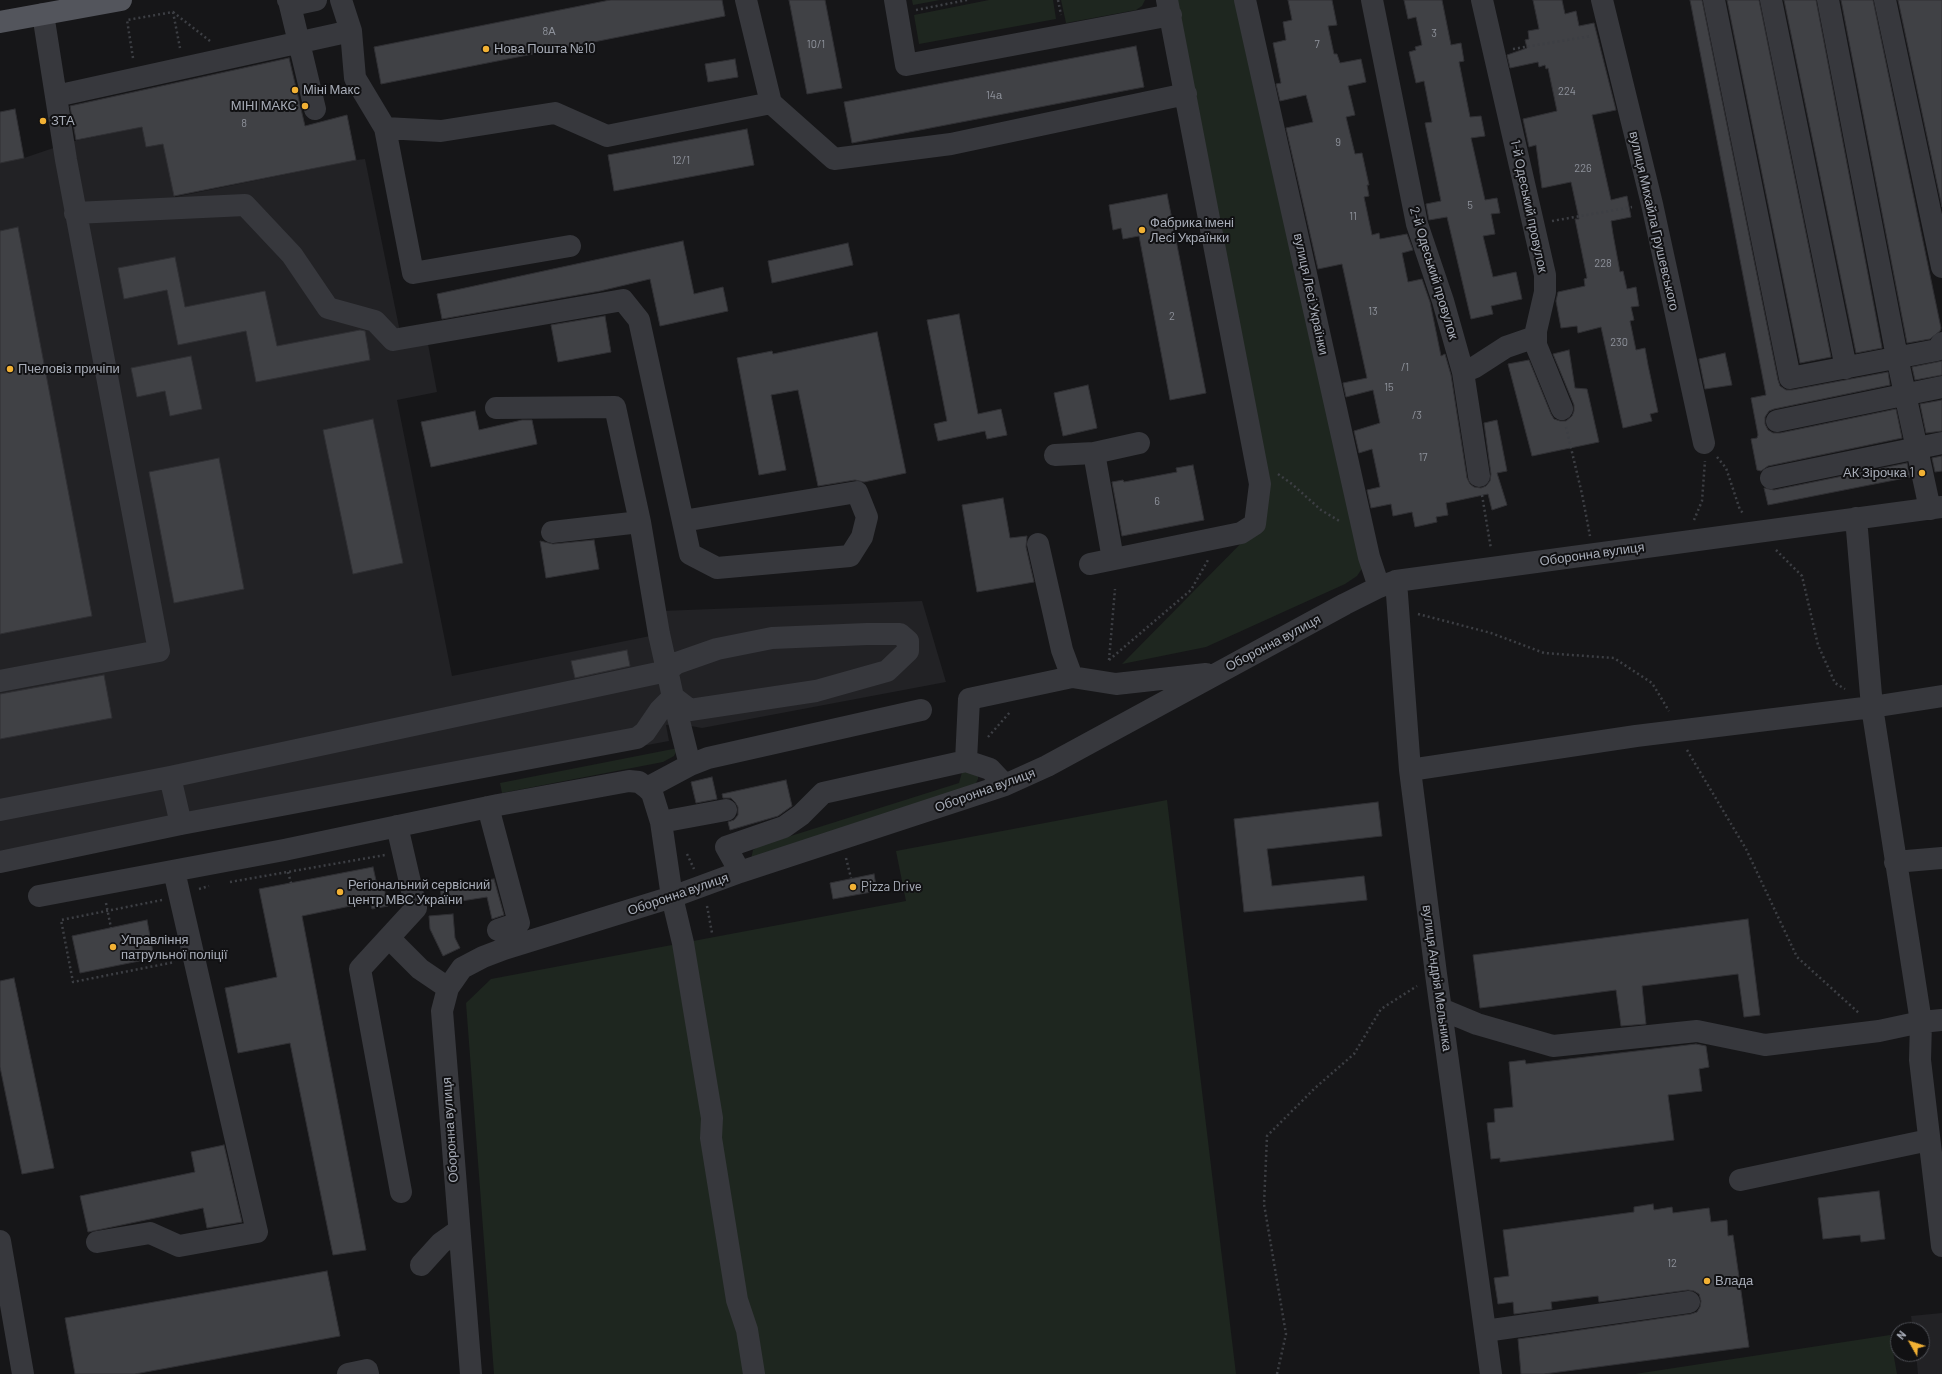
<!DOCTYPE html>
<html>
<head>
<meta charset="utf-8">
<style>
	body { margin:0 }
	#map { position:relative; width:1942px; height:1374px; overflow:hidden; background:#161618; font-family:Barlow,sans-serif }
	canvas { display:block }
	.north { position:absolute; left:1890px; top:1322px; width:40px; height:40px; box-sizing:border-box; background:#111113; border:1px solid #4d4f55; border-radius:50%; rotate:309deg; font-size:11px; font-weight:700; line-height:16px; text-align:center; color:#a8adb8 }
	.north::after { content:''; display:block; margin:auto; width:14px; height:18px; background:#f2b134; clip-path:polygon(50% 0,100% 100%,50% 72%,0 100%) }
</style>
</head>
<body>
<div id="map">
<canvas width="1942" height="1374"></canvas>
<div class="north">N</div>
</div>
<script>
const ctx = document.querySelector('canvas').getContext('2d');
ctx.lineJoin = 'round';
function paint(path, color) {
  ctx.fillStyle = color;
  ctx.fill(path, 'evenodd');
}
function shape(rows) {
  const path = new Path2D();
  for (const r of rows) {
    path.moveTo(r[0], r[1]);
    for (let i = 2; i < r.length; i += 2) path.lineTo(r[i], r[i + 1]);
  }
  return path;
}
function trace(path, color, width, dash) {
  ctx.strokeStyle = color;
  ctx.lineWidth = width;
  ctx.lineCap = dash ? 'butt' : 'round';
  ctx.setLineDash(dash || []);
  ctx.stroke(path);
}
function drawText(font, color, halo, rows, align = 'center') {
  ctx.font = font + ' Barlow,sans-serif';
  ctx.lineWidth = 4;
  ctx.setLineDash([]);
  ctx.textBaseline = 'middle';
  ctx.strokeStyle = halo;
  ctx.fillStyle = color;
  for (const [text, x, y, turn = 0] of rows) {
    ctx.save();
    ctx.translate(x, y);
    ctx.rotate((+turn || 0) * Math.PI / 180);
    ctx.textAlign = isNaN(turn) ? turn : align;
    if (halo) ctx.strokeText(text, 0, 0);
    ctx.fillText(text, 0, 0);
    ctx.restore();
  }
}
const built = shape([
	[15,109,24,158,74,141,142,127,146,147,182,140,169,170,175,197,356,160,365,159,400,332,425,328,437,392,397,400,452,676,665,633,661,611,922,601,946,682,702,728,680,724,666,725,669,741,0,864,0,112],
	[1942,1313,1942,1374,1918,1374,1916,1354,1922,1354,1922,1330,1913,1330,1911,1316]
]);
const green = shape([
	[912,0,940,0,913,5],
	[989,0,1053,0,1056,19,919,44,914,15],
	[1061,0,1145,0,1142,6,1136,10,1066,23],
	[1174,0,1240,0,1363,567,1357,576,1345,584,1206,647,1122,664,1256,528],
	[678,748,674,756,663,762,502,793,500,783],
	[964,765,978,772,978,779,975,785,751,859,753,850,759,846,959,783],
	[1167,800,1236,1374,494,1374,466,1003,491,979,906,901,896,851],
	[1890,1335,1897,1374,1635,1374]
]);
const building = shape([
	[610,0,722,0,725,16,381,84,374,47,610,0],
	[789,0,825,0,842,88,807,94,789,0],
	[1288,0,1332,0,1337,25,1328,26,1334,54,1337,54,1340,63,1361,59,1366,82,1348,86,1355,115,1346,117,1355,154,1362,153,1369,185,1367,185,1369,196,1364,197,1372,235,1379,233,1380,239,1407,234,1413,250,1402,253,1408,282,1422,279,1430,302,1441,356,1445,354,1451,375,1467,478,1470,484,1474,487,1481,488,1486,486,1490,481,1491,474,1484,423,1497,420,1507,471,1497,473,1507,505,1492,510,1488,494,1446,503,1448,515,1436,517,1437,522,1415,527,1412,512,1393,516,1391,504,1371,508,1367,490,1380,487,1372,449,1359,453,1354,431,1380,423,1373,390,1346,397,1343,383,1367,378,1342,264,1318,269,1286,128,1313,122,1306,95,1280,101,1276,84,1281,83,1273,43,1286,40,1283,22,1292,20,1288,0],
	[1404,0,1442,0,1451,45,1461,43,1464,61,1459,62,1470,117,1481,116,1485,136,1471,138,1485,200,1497,198,1500,213,1491,214,1495,234,1483,236,1493,277,1516,272,1522,299,1491,306,1493,314,1471,319,1447,217,1429,220,1426,204,1441,201,1425,123,1432,122,1424,81,1416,83,1409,52,1416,50,1415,47,1422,45,1416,17,1408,19,1404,0],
	[1533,0,1562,0,1565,14,1576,11,1579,26,1594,23,1616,110,1592,115,1611,200,1627,196,1631,217,1611,221,1613,234,1620,272,1623,271,1627,289,1636,287,1639,306,1631,307,1634,320,1630,321,1636,350,1645,348,1648,365,1658,412,1650,414,1652,421,1623,428,1601,327,1578,333,1577,326,1561,328,1556,301,1558,292,1585,286,1584,279,1587,278,1575,219,1579,219,1571,182,1542,188,1536,145,1529,147,1523,119,1557,111,1548,68,1546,69,1545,65,1539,67,1538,62,1510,68,1507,55,1527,48,1525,40,1529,39,1528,31,1539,29,1533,0],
	[1690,0,1702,0,1778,380,1780,386,1786,390,1792,390,1888,372,1890,385,1774,409,1769,411,1765,417,1765,424,1768,430,1773,433,1780,433,1896,409,1902,438,1768,466,1761,471,1757,470,1751,439,1757,438,1758,435,1751,398,1766,395,1690,0],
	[1727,0,1759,0,1831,357,1800,363,1727,0],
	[1784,0,1816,0,1882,348,1856,353,1784,0],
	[1841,0,1873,0,1941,328,1940,331,1930,339,1907,343,1841,0],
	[1898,0,1942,0,1942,207,1898,0],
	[1136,46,1144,87,852,143,844,102,1136,46],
	[289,58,305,126,347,115,356,160,174,196,163,144,146,147,142,127,76,140,70,106,289,58],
	[735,59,738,77,708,82,705,64,735,59],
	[15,109,24,158,0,163,0,112,15,109],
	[747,129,754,165,614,191,608,155,747,129],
	[1167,194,1206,393,1170,400,1139,236,1123,239,1121,228,1113,230,1109,205,1167,194],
	[18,227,92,616,0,634,0,231,18,227],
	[683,241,694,294,723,287,728,311,660,326,650,279,600,291,442,319,437,294,683,241],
	[848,243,853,265,772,283,768,261,848,243],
	[175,257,185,307,265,291,277,346,360,330,365,331,370,360,256,382,246,331,178,345,167,290,124,299,118,268,175,257],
	[959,314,978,414,1001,409,1007,435,987,439,985,431,938,441,934,424,947,421,927,320,959,314],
	[605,316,611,352,558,362,551,325,605,316],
	[877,332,906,473,864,482,855,480,818,486,798,390,771,395,786,470,759,475,737,358,772,351,773,354,877,332],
	[1569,350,1575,388,1587,389,1599,442,1532,456,1508,364,1529,360,1551,414,1554,419,1560,421,1566,421,1572,416,1574,411,1574,405,1553,354,1569,350],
	[1725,353,1732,385,1705,389,1699,359,1725,353],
	[191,356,202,409,170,416,165,391,137,397,131,368,191,356],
	[1942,361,1942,375,1915,380,1912,367,1942,361],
	[1088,385,1097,428,1063,436,1054,393,1088,385],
	[1942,400,1942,431,1926,433,1920,404,1942,400],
	[475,411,479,430,522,420,532,420,537,444,431,467,421,422,475,411],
	[373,419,403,563,353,574,323,430,373,419],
	[1942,456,1942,471,1935,472,1932,458,1942,456],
	[219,458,244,589,174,603,149,472,219,458],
	[1907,463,1910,477,1768,505,1764,488,1774,490,1907,463],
	[1193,465,1204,520,1122,536,1112,482,1123,480,1124,482,1177,472,1176,468,1193,465],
	[1003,498,1010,538,1027,536,1026,547,1034,582,977,592,962,505,1003,498],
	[594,540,599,569,546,578,540,541,553,544,594,540],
	[627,650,630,666,575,678,571,661,627,650],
	[104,675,112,718,0,739,0,694,104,675],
	[712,777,717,799,696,803,691,782,712,777],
	[786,780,792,806,778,816,730,830,728,822,734,820,738,815,738,807,735,802,731,798,723,798,722,794,786,780],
	[1378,802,1382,836,1267,849,1272,886,1364,876,1367,900,1244,912,1234,819,1378,802],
	[373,867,377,885,383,883,388,906,372,909,370,902,302,916,366,1250,333,1255,290,1043,238,1053,225,988,277,977,259,889,373,867],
	[874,874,877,891,833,899,830,883,874,874],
	[494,879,504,915,492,919,487,897,442,904,440,886,494,879],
	[453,914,455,938,460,948,443,956,430,929,429,916,453,914],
	[1748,919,1760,1015,1744,1017,1738,974,1642,986,1646,1024,1621,1026,1616,990,1480,1008,1473,955,1748,919],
	[147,920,154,958,80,973,72,936,147,920],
	[14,978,54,1168,22,1174,0,1067,0,981,14,978],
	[1696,1044,1706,1046,1709,1067,1699,1069,1702,1091,1668,1095,1674,1140,1500,1162,1500,1158,1491,1159,1487,1123,1495,1122,1494,1109,1513,1107,1509,1062,1525,1060,1526,1064,1696,1044],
	[224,1145,242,1222,207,1228,203,1208,88,1232,80,1196,195,1172,191,1152,224,1145],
	[1879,1191,1885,1239,1861,1242,1860,1235,1823,1239,1818,1198,1879,1191],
	[1653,1204,1654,1210,1672,1207,1673,1213,1709,1208,1711,1222,1727,1220,1728,1236,1733,1235,1749,1347,1544,1374,1521,1374,1518,1339,1691,1314,1697,1312,1700,1307,1701,1301,1699,1294,1694,1291,1688,1290,1599,1302,1598,1296,1551,1302,1552,1309,1514,1314,1513,1302,1498,1304,1494,1278,1509,1276,1503,1230,1634,1212,1634,1207,1653,1204],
	[327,1271,340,1336,135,1374,75,1374,65,1318,327,1271]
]);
const path = shape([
	[1058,0,1061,15],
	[916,10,967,0],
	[173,12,210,41],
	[1513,49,1591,36],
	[133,58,127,20,173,12,180,48],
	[1552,221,1632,207],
	[1566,427,1582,494,1590,536],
	[1717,457,1726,468,1740,510,1744,514],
	[1278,474,1292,484,1321,510,1341,522],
	[1482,495,1491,549],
	[1694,520,1702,501,1705,461],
	[1776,550,1802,576,1818,645,1835,683,1845,689],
	[1418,614,1491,633,1544,653,1614,658,1652,683,1669,711],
	[1109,660,1191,590,1208,560],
	[1109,660,1115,589],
	[988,737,1011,711],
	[1687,750,1746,849,1797,957,1860,1014],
	[687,854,694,869],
	[846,858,851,878],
	[288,872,291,883],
	[230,882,385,855],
	[199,889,209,886],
	[162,900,61,920,73,982,175,962],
	[106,903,111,928],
	[707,906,712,933],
	[1277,1374,1286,1334,1264,1204,1267,1136,1315,1088,1354,1054,1381,1009,1417,986]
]);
const minor = shape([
	[288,0,297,4,316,0],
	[341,0,351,31,355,78,385,128,441,131,555,113,607,136,771,103,746,0],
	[895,0,906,65,1171,15],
	[1245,0,1369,557,1379,587],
	[1372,0,1417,224,1443,301,1463,372,1479,476],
	[1482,0,1545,275,1545,292,1536,331,1536,345,1562,409],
	[1602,0,1652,204,1704,443],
	[1714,0,1790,378,1937,350,1942,343],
	[1771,0,1846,368],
	[1828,0,1897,357,1930,509],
	[1885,0,1942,267],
	[289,1,315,109],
	[56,96,351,31],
	[771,103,834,159,951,144,1186,94],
	[385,128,413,273,570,246],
	[75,213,245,205,292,255,328,308,375,321,393,340,623,300,639,320,690,554,717,568,850,556,862,537,867,517,857,492,683,521],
	[1463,372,1475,367,1506,347,1535,337],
	[496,408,615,407,640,522,659,634,673,697,690,765],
	[1777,421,1942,387],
	[1094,453,1113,559],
	[1055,455,1094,453,1139,443],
	[1771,478,1942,443],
	[1856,518,1872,707,1921,1022,1920,1060,1942,1246],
	[552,532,640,522],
	[1038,544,1062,650,1072,677],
	[1090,564,1241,533,1255,524,1260,484,1167,0],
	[1396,581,1410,770,1436,974,1491,1374],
	[0,681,159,651,66,160,43,14],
	[966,761,969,699,1072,677,1116,684,1206,674],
	[1410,770,1636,736,1872,707,1942,696],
	[170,777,181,824],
	[647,788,652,793,661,822,672,897,683,943,712,1118,711,1138,737,1300,747,1330,754,1374],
	[488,807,519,923,498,930],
	[0,810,170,777,667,671,677,663,717,649,772,638,867,634,900,634,908,641,908,651,887,671,816,691,690,710,673,697,660,710,645,732,637,738,181,824,0,862],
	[661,822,726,810],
	[397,826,416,908,360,969,401,1192],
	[1895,862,1942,858],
	[740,872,726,847,784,827,801,815,823,793,966,761,990,769,1005,785],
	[39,896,284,850,498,805,629,781,639,782,647,788,690,765,708,758,921,710],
	[389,938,420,969,448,988],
	[1441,1009,1477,1024,1553,1046,1697,1031,1765,1045,1879,1031,1921,1022,1942,1020],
	[1740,1180,1929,1140],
	[0,1241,23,1374],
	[97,1242,150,1233,179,1246,257,1232,174,871],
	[421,1265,441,1243,458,1231],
	[1485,1331,1689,1302],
	[348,1374,367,1370,368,1374],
	[471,1374,442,1011,448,988,462,968,483,957,504,949,672,897,740,872,1005,785,1047,766,1345,604,1379,587,1396,581,1942,507]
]);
const major = shape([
	[0,22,121,0]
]);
const markers = [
	[486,49,4,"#f2b134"],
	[295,90,4,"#f2b134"],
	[305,106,4,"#f2b134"],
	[43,121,4,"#f2b134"],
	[1142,230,4,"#f2b134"],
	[10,369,4,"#f2b134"],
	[1922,473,4,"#f2b134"],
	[853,887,4,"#f2b134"],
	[340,892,4,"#f2b134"],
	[113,947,4,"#f2b134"],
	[1707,1281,4,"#f2b134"]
];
const numberNames = [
	["8А",549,31],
	["3",1434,33],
	["10/1",816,44],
	["7",1317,44],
	["224",1567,91],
	["14а",994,95],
	["8",244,123],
	["9",1338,142],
	["12/1",681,160],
	["226",1583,168],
	["5",1470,205],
	["11",1353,216],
	["228",1603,263],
	["13",1373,311],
	["2",1172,316],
	["230",1619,342],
	["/1",1405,367],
	["15",1389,387],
	["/3",1417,415],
	["17",1423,457],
	["6",1157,501],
	["12",1672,1263]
];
const poiNames = [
	["Нова Пошта №10",494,49],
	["Міні Макс",303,90],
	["МІНІ МАКС",297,106,"right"],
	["ЗТА",51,121],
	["Фабрика імені",1150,223],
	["Лесі Українки",1150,238],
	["Пчеловіз причіпи",18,369],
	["АК Зірочка 1",1914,473,"right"],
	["Регіональний сервісний",348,885],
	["центр МВС України",348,900],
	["Pizza Drive",861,887],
	["Управління",121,940],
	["патрульної поліції",121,955],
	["Влада",1715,1281]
];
const streetNames = [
	["1-й Одеський провулок",1529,206,78],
	["вулиця Михайла Грушевського",1654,221,77],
	["2-й Одеський провулок",1434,273,73],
	["вулиця Лесі Українки",1311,294,78],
	["Оборонна вулиця",1592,554,-8],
	["Оборонна вулиця",1273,643,-28],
	["Оборонна вулиця",985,790,-20],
	["Оборонна вулиця",678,894,-19],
	["вулиця Андрія Мельника",1437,978,82],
	["Оборонна вулиця",450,1130,-94]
];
paint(built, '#222225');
paint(green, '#1e261f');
paint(building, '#404145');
trace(building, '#303034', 1);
trace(path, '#3d3f44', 2.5, [2, 3]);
trace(minor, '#37383d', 22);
trace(major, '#53555c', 22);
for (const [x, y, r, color] of markers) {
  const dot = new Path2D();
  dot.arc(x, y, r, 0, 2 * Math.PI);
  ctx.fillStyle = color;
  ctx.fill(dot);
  trace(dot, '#111113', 1.5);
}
drawText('11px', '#8e929b', null, numberNames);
drawText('13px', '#a8adb8', '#111113', poiNames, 'left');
drawText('13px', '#a8adb8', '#111113', streetNames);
</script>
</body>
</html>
